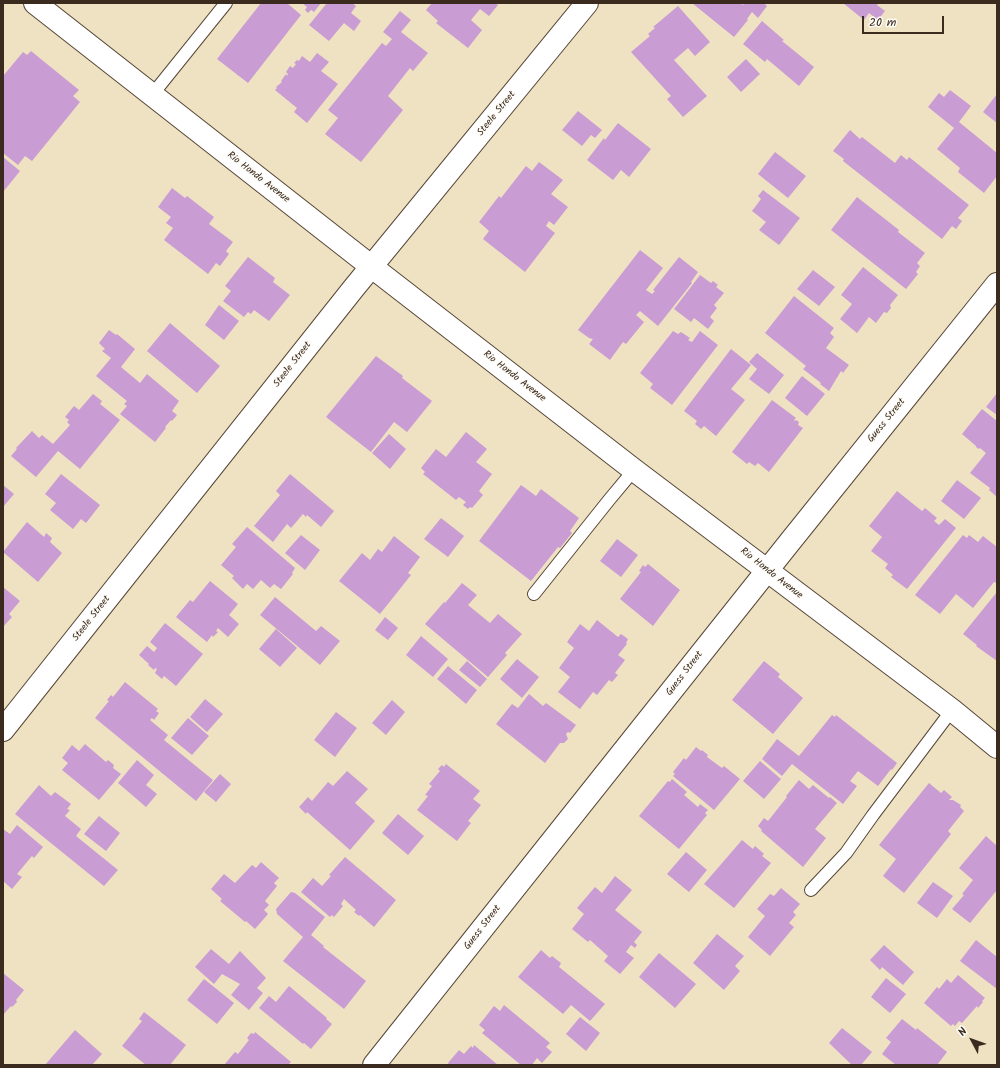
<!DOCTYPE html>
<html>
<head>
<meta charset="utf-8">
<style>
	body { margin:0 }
	#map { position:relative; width:1000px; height:1068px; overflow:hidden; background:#efe2c2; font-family:Kalam,sans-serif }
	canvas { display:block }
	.frame { position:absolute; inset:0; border:4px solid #3b2a1e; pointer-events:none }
	.north { position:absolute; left:952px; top:1020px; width:40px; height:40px; -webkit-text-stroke:3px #fdfcf7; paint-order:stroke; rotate:311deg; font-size:11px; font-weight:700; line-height:16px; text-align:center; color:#3b2a1e }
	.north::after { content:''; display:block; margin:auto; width:14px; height:18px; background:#3b2a1e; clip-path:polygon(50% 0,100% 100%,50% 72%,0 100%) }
	.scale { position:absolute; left:862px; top:16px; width:82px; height:18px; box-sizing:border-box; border:2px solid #3b2a1e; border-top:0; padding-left:5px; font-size:12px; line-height:14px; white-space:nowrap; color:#3b2a1e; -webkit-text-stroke:3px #fdfcf7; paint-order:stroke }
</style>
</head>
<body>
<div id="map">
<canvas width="1000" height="1068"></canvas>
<div class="frame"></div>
<div class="north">N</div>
<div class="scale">20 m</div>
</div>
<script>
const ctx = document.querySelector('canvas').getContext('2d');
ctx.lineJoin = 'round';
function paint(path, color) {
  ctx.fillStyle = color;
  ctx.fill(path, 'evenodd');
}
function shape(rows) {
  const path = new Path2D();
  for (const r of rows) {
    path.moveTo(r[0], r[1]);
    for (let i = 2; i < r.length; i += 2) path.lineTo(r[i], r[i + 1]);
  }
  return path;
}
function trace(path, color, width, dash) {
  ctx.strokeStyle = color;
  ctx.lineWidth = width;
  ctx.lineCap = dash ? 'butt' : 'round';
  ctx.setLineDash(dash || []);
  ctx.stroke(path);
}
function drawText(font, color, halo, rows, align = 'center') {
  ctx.font = font + ' Kalam,sans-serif';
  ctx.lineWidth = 3;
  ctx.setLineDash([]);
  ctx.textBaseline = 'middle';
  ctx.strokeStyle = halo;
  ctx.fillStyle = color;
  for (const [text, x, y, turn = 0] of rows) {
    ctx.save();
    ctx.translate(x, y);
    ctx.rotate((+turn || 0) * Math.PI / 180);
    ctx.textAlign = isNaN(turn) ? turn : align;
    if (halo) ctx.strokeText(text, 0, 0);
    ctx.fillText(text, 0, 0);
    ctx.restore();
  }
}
const building = shape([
	[261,3,287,3,301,15,248,83,217,59],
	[302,3,321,3,314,12,311,10,308,13,305,10,307,7],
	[327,3,352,3,356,6,351,13,361,21,354,31,344,23,329,41,309,25],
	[432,3,495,3,498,5,489,16,480,9,471,20,482,30,468,48,436,23,438,21,426,10],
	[692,3,741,3,743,5,745,3,764,3,767,6,758,18,752,12,747,19,748,20,734,37],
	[843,3,878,3,877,5,885,11,878,20,869,13,864,20],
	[678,6,710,42,695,56,688,48,674,60,707,96,683,117,667,99,671,96,631,52,650,36,648,34,655,28,653,27],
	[400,11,411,20,401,32,428,53,413,71,410,68,388,96,403,110,361,162,325,134,338,118,328,110,382,43,386,46,392,39,383,32],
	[762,21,784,40,782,41,814,67,799,86,767,59,765,62,743,44],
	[31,51,79,90,73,96,80,102,32,161,25,156,18,165,3,153,3,76,23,52,27,55],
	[317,53,329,62,321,71,338,84,307,123,294,112,297,108,275,90,277,88,276,87,282,82,281,81,286,74,287,76,288,74,286,72,290,66,293,68,296,64,294,63,297,60,299,61,302,56,310,62],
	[746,59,760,74,741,92,727,77],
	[950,90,971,106,959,122,997,153,997,176,984,193,958,172,960,168,937,149,954,128,928,107,939,93,944,97],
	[997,94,997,123,983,112],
	[578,111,602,130,595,138,591,135,582,146,562,130],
	[618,123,651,149,629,177,621,170,613,180,587,160,604,138,605,140],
	[850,130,860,139,862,137,895,163,901,155,907,160,909,157,969,205,958,218,962,221,956,229,952,226,942,239,843,161,844,159,833,151],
	[775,152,806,176,788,198,758,174],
	[3,157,20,171,3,192],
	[539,162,563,180,551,194,568,207,554,225,549,221,546,226,555,233,525,272,483,239,489,231,479,222,499,196,501,198,526,166,532,171],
	[172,188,185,198,187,196,214,217,209,224,233,242,226,251,229,254,220,266,216,263,208,274,164,240,173,228,166,223,171,217,158,207],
	[763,190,800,218,779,245,759,230,766,222,752,211,761,199,758,196],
	[857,197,899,230,898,232,925,253,917,263,920,266,916,272,918,274,906,289,831,230],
	[640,250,663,268,646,290,652,294,655,291,653,290,679,257,698,272,691,282,692,283,658,326,640,311,636,315,644,322,626,344,623,342,610,360,589,344,593,339,589,338,578,330],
	[248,257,275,278,273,282,290,295,269,321,254,310,251,314,248,312,244,317,223,301,231,291,225,286],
	[863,267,898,295,890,305,891,308,887,313,884,312,876,323,869,317,857,333,840,319,852,304,841,295],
	[813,270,835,287,819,306,797,289],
	[700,275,711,283,713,281,718,285,716,287,724,293,714,305,717,308,710,317,714,321,708,329,694,318,691,322,674,309],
	[794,296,834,328,830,333,834,337,826,348,849,365,843,373,841,371,829,391,820,384,821,383,803,369,806,366,765,333],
	[219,305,239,321,224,340,205,325],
	[170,323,220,366,197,393,147,351],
	[109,330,116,335,117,334,135,349,121,367,140,383,147,374,179,401,172,411,177,415,172,421,171,420,165,427,166,428,155,442,120,414,127,406,124,404,127,401,96,376,111,358,102,351,105,349,99,343],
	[673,331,678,334,681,332,690,338,688,340,692,342,700,331,718,345,672,405,650,388,653,384,640,373],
	[731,349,751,365,731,389,745,400,716,436,704,426,701,429,695,424,697,421,684,411],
	[757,353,784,375,769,394,749,379,757,369,749,362],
	[376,356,403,376,402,378,432,401,407,432,394,422,371,452,326,417],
	[802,376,825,394,807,416,785,398],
	[997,393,997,415,986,407],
	[93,394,102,401,100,404,120,420,80,469,58,451,36,477,11,456,17,449,16,448,32,431,39,438,42,435,53,444,70,425,67,422,69,420,65,417,74,406,79,410],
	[772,400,796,418,794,420,795,421,796,420,799,422,798,425,803,428,769,472,758,463,755,466,749,462,747,464,732,452],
	[982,409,997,421,997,497,989,490,990,488,970,473,986,453,980,448,979,449,976,447,976,446,962,434],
	[466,432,487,449,476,462,492,474,479,491,483,495,472,508,470,507,468,509,463,505,466,502,459,497,456,500,423,474,425,472,421,468,436,449,446,457],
	[389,434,406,449,390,469,372,453],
	[61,474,100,505,86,523,81,519,73,529,50,510,56,503,45,494],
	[290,474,334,511,321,527,307,515,306,517,303,514,291,528,287,524,273,542,254,526,280,495,276,491],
	[957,480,981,498,964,519,941,501],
	[3,485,14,494,3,507],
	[521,485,536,496,541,489,579,518,570,531,572,533,560,548,558,547,531,581,479,541],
	[897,491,922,511,925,508,937,518,934,521,939,525,945,519,956,528,907,589,891,577,893,575,885,568,888,564,871,551,882,537,869,526],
	[441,518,464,536,448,557,424,539],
	[27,522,44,537,46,533,52,538,50,542,62,553,38,582,3,552],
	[247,527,295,568,292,573,293,574,281,589,274,584,270,588,261,580,253,589,247,584,243,589,232,578,234,576,221,565,236,547,232,544],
	[301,535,320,550,305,570,285,553],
	[963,535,967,538,969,535,978,542,983,536,997,547,997,583,994,582,973,608,956,594,940,614,915,595],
	[394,536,420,557,408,573,411,575,380,614,339,581,362,553,370,560,378,549,382,552],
	[617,539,638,555,621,577,600,561],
	[648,564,680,590,653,626,620,599,641,572,639,571,643,565,645,567],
	[210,581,238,604,229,615,239,624,228,637,218,628,216,631,218,632,213,637,212,635,207,642,176,617,190,600,193,602],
	[462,583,477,595,468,605,490,623,498,614,522,634,505,653,507,655,488,677,425,624,444,602,445,603],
	[3,587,20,601,9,614,12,617,3,627],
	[997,592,997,661,976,646,977,645,963,634],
	[275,597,316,631,321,626,340,641,320,665,260,615],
	[385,617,398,628,388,640,375,630],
	[597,620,618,637,621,634,628,639,626,643,627,644,618,655,625,660,615,673,618,675,612,682,609,680,597,695,593,692,580,709,558,692,570,677,559,668,574,648,567,642,580,624,589,631],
	[165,623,203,654,176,686,164,676,162,679,155,673,157,669,155,668,154,670,148,665,149,664,139,655,147,646,154,652,157,648,150,642],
	[276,629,297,648,280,667,259,649],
	[421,636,448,659,433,677,406,655],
	[517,659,539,677,522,698,500,679],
	[467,661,487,679,480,687,459,670],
	[764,661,780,674,778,677,803,698,773,734,732,700],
	[448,666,477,690,466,704,437,679],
	[125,682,158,709,156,711,159,713,154,720,152,718,150,720,168,735,164,740,213,780,196,801,95,718,109,701,107,700,111,695,113,697],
	[529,694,543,706,546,703,576,725,570,733,568,732,566,734,568,739,564,743,560,743,545,763,496,724,512,704,518,708],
	[205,699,223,714,207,732,190,717],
	[392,700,405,712,386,735,372,723],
	[336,712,357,728,335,757,314,740],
	[832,715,835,717,836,715,897,763,892,770,891,769,878,786,858,771,850,781,857,786,843,804,792,764,782,776,762,759,777,739,799,756],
	[188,718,209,736,192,755,171,738],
	[85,744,106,762,108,760,114,765,113,768,121,774,99,800,62,770,68,763,62,758,72,745,79,751],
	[696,747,701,751,702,750,708,755,707,757,722,768,724,766,740,779,714,810,673,776,675,774,673,772,684,758,686,760],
	[137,760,154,775,146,785,157,794,146,807,118,783],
	[760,761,781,779,764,799,743,781],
	[446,764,480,791,473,799,481,805,468,821,471,823,457,841,417,810,428,796,425,795,432,786,429,784,440,771,438,769,442,765,444,767],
	[347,771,368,789,355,803,375,821,350,850,307,812,306,814,299,807,308,797,312,801,328,782,333,786],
	[220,774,231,784,216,802,204,792],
	[672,779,687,792,684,795,698,807,700,804,708,810,705,813,707,815,679,849,639,816,668,781,670,782],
	[799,780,809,789,813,785,829,798,830,797,837,803,815,829,826,838,803,867,761,831,762,830,758,826,764,818,768,821,787,797,786,796],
	[929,783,941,793,944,790,952,797,949,800,953,800,961,805,960,807,964,811,948,831,951,834,904,893,883,876,896,859,879,845],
	[39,785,51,796,55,792,71,804,67,809,70,810,65,816,81,829,76,836,118,870,104,886,15,814],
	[398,814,424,836,408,855,382,833],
	[99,816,120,833,106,851,84,834],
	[17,825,43,847,34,858,32,856,17,874,22,877,12,889,3,881,3,829,10,834],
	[986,836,997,846,997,890,970,923,952,909,964,895,962,894,973,880,959,868],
	[742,840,753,849,755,846,764,854,762,856,771,863,734,908,704,884],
	[686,852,707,870,689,892,667,874],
	[345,857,396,900,374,927,360,915,359,916,354,912,356,910,344,899,341,904,343,906,334,917,332,915,330,917,301,892,313,878,322,886,331,876,329,875],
	[261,862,279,878,274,883,277,886,265,901,269,905,264,910,268,914,255,929,246,921,245,922,220,901,222,899,211,889,224,874,235,883,252,865,256,868],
	[615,876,632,890,615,910,642,932,634,942,637,945,635,948,631,945,626,952,634,958,620,974,604,961,608,956,590,940,588,942,572,929,584,914,577,908,595,887,602,893],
	[933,882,953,896,937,918,917,903],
	[781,888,800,904,793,912,796,915,789,923,794,927,770,956,748,937,765,916,757,909,770,894,774,896],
	[291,892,295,893,325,917,311,935,324,946,323,947,366,981,344,1009,283,961,303,937,277,914,276,909],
	[717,934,744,956,735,966,740,971,724,990,693,963],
	[976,940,997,957,997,989,960,961],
	[884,945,914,972,903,985,882,967,880,970,870,960],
	[211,949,229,964,240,951,266,978,257,988,263,993,249,1010,231,995,240,984,222,974,214,984,195,967],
	[541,950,550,958,552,956,561,963,559,967,605,1004,590,1021,571,1005,563,1014,518,977],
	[659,953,696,984,675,1008,639,977],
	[3,973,24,990,16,1000,17,1002,12,1007,11,1006,3,1015],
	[958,975,985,998,982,1001,983,1002,978,1008,977,1006,962,1023,959,1021,955,1026,953,1024,951,1026,924,1003,937,987,939,989,947,979,951,983],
	[886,978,906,994,890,1013,871,997],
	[204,979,234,1003,217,1024,187,1000],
	[289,986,327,1018,326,1019,332,1024,311,1049,304,1043,303,1044,259,1008,269,996,276,1002],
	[504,1005,550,1043,546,1047,552,1052,542,1063,537,1058,532,1065,521,1065,482,1033,485,1030,479,1025,494,1006,500,1011],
	[144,1012,186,1045,170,1065,146,1065,122,1046,142,1021,139,1019],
	[580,1017,600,1033,586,1051,566,1034],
	[902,1019,916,1030,917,1028,947,1052,937,1065,896,1065,882,1054,891,1042,886,1038],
	[842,1028,872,1052,861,1065,852,1065,829,1043],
	[75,1030,102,1054,92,1065,45,1065],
	[255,1032,291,1062,288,1065,224,1065,235,1052,238,1054,249,1040,247,1038,251,1033,254,1034],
	[474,1045,498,1065,450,1065,448,1063,459,1050,464,1054,471,1046,473,1048]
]);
const service = shape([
	[152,95,226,3],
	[534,594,609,500,634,470],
	[811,890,846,853,873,815,952,710]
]);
const minor = shape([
	[3,730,353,289,587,3],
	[374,1065,789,543,997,284]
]);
const tertiary = shape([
	[35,3,372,267,634,470,952,710,997,747]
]);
const streetNames = [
	["Steele Street",497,114,-51],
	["Rio Hondo Avenue",258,178,38],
	["Steele Street",293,365,-52],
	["Rio Hondo Avenue",514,377,38],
	["Guess Street",887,421,-51],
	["Rio Hondo Avenue",771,574,38],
	["Steele Street",92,619,-52],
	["Guess Street",685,674,-52],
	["Guess Street",483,928,-52]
];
paint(building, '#c99cd3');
trace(service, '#564637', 14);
trace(minor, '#564637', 24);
trace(tertiary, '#564637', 24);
trace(service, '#fff', 12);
trace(minor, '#fff', 22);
trace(tertiary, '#fff', 22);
drawText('10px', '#3b2a1e', '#fdfcf7', streetNames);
</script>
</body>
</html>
